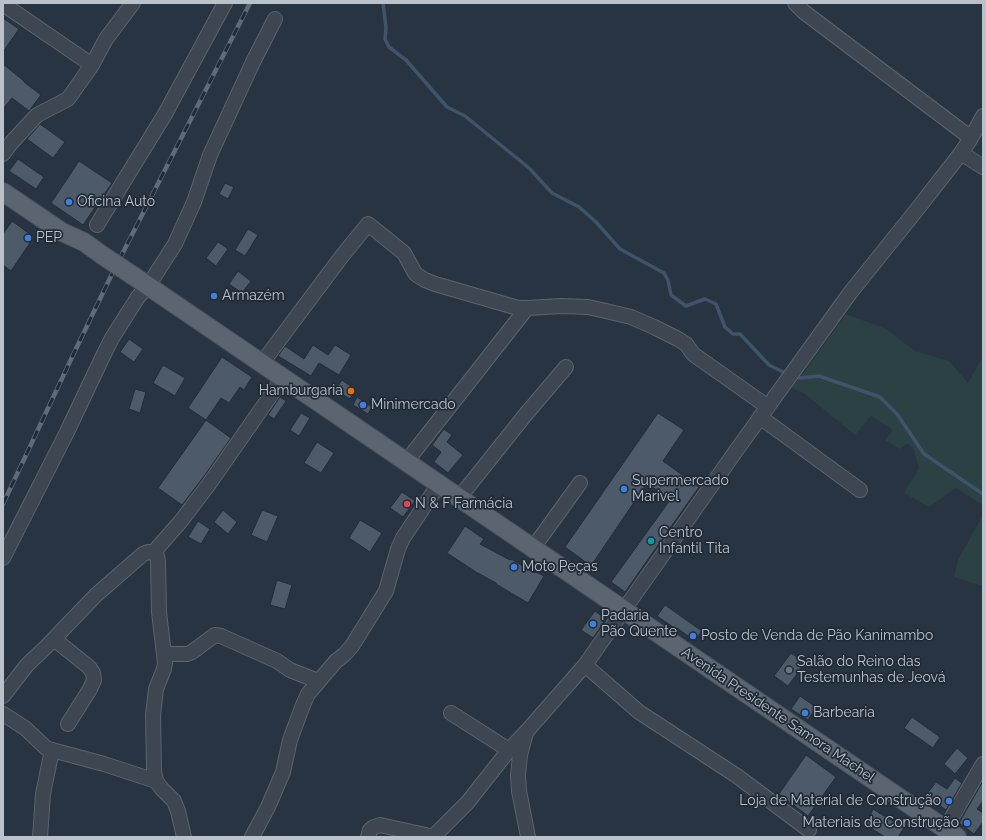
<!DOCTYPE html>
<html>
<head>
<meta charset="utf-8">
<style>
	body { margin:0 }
	#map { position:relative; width:986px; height:840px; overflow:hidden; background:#293442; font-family:Raleway,sans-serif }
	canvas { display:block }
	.frame { position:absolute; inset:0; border:4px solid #bac1cb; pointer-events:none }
</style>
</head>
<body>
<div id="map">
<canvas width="986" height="840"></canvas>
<div class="frame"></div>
</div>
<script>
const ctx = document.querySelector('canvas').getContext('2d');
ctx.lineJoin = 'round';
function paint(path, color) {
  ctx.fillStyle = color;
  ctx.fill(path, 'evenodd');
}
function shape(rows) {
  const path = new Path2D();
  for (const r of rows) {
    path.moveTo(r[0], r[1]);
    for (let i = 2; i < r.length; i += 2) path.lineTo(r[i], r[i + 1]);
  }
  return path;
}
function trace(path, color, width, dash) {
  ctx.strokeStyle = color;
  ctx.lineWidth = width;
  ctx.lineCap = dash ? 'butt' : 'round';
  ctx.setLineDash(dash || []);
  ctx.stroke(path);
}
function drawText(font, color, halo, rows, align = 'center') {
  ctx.font = font + ' Raleway,sans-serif';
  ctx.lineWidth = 3.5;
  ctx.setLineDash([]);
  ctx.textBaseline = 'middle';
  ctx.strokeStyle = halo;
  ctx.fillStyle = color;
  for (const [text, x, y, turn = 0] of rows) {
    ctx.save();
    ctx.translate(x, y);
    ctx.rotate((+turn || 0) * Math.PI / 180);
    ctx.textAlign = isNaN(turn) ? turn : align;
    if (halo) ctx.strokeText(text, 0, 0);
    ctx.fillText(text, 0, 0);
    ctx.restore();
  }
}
const green = shape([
	[846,314,886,329,915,351,949,361,968,383,983,356,983,505,956,488,929,507,904,493,919,468,914,450,908,443,900,449,885,440,893,430,871,416,855,435,805,394,791,387,800,378],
	[983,515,983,586,954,577,958,560]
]);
const stream = shape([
	[383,3,386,28,385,39,389,47,406,60,447,107,465,116,529,168,552,193,579,207,596,222,620,249,664,273,668,280,671,295,686,306,705,299,716,304,725,327,733,334,740,334,769,365,787,374],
	[794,377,800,378,819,376,880,397,897,414,924,454,983,494]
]);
const building = shape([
	[3,18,19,29,3,52,3,18],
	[3,64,24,81,24,82,41,95,29,111,12,98,3,109,3,64],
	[40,124,65,142,53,158,27,139,40,124],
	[18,159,44,177,36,189,9,171,18,159],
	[79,161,112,183,83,225,51,203,79,161],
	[225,183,234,187,228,199,219,194,225,183],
	[12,221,34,237,11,271,3,265,3,234,12,221],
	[248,229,258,235,245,256,235,250,248,229],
	[218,242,228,249,216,266,206,258,218,242],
	[238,271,251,281,242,293,229,284,238,271],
	[129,339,143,349,134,362,120,352,129,339],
	[313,345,328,355,335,345,351,355,339,375,319,363,311,376,278,356,285,346,304,359,313,345],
	[222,357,252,377,244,390,240,387,229,403,221,398,206,420,188,408,222,357],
	[163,365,185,378,175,396,153,383,163,365],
	[342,380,356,390,350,399,335,390,342,380],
	[135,389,146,392,140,413,129,409,135,389],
	[280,397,286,401,274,419,268,415,280,397],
	[357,397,372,407,368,414,353,405,357,397],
	[301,413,310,418,299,436,290,430,301,413],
	[658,413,684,430,663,461,699,487,625,592,611,582,670,500,647,483,591,566,565,547,658,413],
	[206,420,231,438,202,479,182,505,158,488,206,420],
	[444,429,452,435,447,442,463,455,448,473,434,462,441,452,432,445,444,429],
	[317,442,334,453,321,473,304,463,317,442],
	[402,492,415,501,403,517,390,508,402,492],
	[223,510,237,522,228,534,214,522,223,510],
	[262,510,278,516,267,542,251,535,262,510],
	[360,520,382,533,370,552,349,538,360,520],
	[198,521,210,529,201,544,188,537,198,521],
	[465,526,484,539,480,544,510,560,511,559,535,573,536,572,544,576,528,603,496,584,496,583,476,572,447,553,465,526],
	[277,580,292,585,285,609,270,605,277,580],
	[665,605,702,631,695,641,677,628,676,629,657,616,665,605],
	[595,611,606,619,593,638,581,630,595,611],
	[791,653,805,663,788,686,774,676,791,653],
	[800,696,816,707,808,720,791,709,800,696],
	[912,717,940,737,933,748,904,728,912,717],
	[957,748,968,758,955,774,944,764,957,748],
	[806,755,836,777,808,816,779,794,806,755],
	[955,778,962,783,946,810,926,795,936,782,947,789,955,778],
	[983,781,983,801,977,809,983,813,983,822,974,834,959,823,983,781],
	[873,809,904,828,898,837,885,837,866,825,873,809]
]);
const minor = shape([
	[795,3,804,12,971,138],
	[3,4,92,65],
	[961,153,983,167],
	[3,154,12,142,37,115,68,99,92,65,106,39,133,3],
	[97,225,165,114,225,3],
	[262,363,342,256,368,224,404,253,415,273,417,275,425,280,435,284,518,308,527,308,562,306,588,307,606,311,631,317,654,327,678,339,686,344,693,354,768,407],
	[760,417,860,490],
	[406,462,527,308],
	[459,498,526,414,566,367],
	[533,548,580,483],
	[153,553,181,521,209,484,283,378],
	[3,558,67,432,103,356,112,338,138,297,148,286,175,244,194,202,210,155,253,62,275,19],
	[54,639,89,667,93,673,94,680,90,689,68,724],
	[164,654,187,654,192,652,215,635,221,636,277,661,290,670,318,681],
	[585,665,639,712,737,776,809,830],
	[3,696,27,665,46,647,96,595,143,554,148,552,153,553,157,556,158,561,159,612,165,663,164,669,156,689,153,715,154,771,156,781,162,789,174,801,178,811,184,837],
	[451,713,509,750],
	[3,714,25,728,46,748,52,750,104,764,156,781],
	[526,733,520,755,518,775,519,791,528,837],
	[945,829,983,764],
	[40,837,43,794,52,750],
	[252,837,268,807,283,772,290,740,303,705,308,694,336,661,344,655,352,646,386,591,398,549,403,538,439,484],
	[368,837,370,830,374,827,380,825,430,836,435,835,467,803,509,750,527,731,585,665,738,448,850,293,919,207,961,153,971,138,983,116]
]);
const major = shape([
	[3,192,62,232,84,242,102,255],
	[135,277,957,837]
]);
const rail = shape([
	[3,504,74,353,111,276,250,3]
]);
const majorBridge = shape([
	[102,255,135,277]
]);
const markers = [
	[69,202,4,"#3f7fe0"],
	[28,238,4,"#3f7fe0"],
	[214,296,4,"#3f7fe0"],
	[351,391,4,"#e8710a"],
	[363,405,4,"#3f7fe0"],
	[624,489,4,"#3f7fe0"],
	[407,504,4,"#e0444e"],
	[651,541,4,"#0f9aa8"],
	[514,567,4,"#3f7fe0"],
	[593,624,4,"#3f7fe0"],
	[693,636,4,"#3f7fe0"],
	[789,670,4,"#6b7280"],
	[805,713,4,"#3f7fe0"],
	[949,801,4,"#3f7fe0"],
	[967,823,4,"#3f7fe0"]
];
const poiNames = [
	["Oficina Auto",77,202],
	["PEP",36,238],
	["Armazém",222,296],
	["Hamburgaria",343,391,"right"],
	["Minimercado",371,405],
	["Supermercado",632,481],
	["Marivel",632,497],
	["N & F Farmácia",415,504],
	["Centro",659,533],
	["Infantil Tita",659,549],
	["Moto Peças",522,567],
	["Padaria",601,616],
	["Pão Quente",601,632],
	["Posto de Venda de Pão Kanimambo",701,636],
	["Salão do Reino das",797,662],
	["Testemunhas de Jeová",797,678],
	["Barbearia",813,713],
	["Loja de Material de Construção",941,801,"right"],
	["Materiais de Construção",959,823,"right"]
];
const streetNames = [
	["Avenida Presidente Samora Machel",778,715,34]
];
paint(green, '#2b4143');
trace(stream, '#40536a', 3.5);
paint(building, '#4d5a67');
trace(building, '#232d39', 1);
trace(minor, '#5b646f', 16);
trace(major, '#464f5b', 20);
trace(minor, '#3d4651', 14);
trace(major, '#5b6571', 18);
trace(rail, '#5f6b78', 4.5);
trace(rail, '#212b37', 3, [9]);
trace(majorBridge, '#464f5b', 20, []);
trace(majorBridge, '#5b6571', 18);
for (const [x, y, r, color] of markers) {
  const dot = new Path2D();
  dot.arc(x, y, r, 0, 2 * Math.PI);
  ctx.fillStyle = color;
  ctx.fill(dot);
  trace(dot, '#212b37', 1.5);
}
drawText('14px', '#bac1cb', '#212b37', poiNames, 'left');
drawText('14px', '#bac1cb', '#212b37', streetNames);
</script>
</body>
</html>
